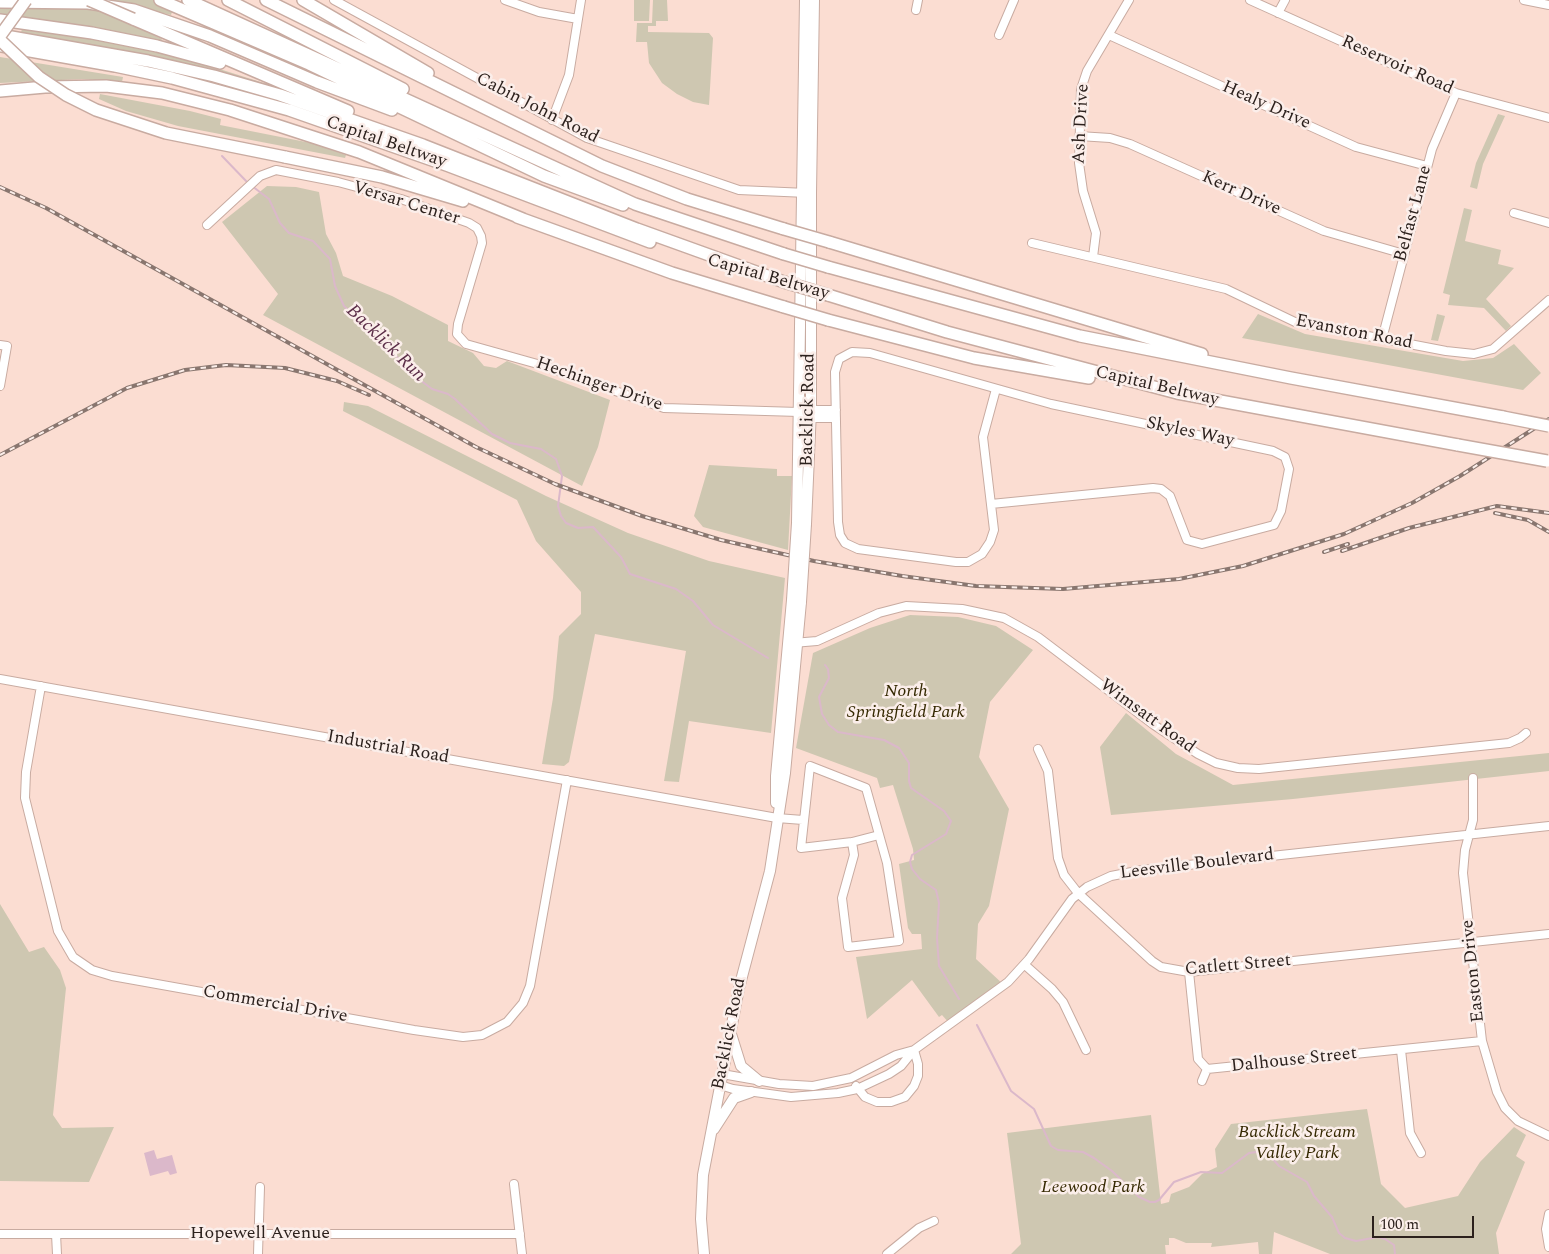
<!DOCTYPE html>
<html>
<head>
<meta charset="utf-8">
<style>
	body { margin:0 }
	#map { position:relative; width:1549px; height:1254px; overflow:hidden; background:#fbddd2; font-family:Spectral,serif }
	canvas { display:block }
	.scale { position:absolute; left:1372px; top:1216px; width:102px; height:22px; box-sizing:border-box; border:2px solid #2c211d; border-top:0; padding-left:6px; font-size:15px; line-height:18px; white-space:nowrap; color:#2c211d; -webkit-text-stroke:4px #fbeeea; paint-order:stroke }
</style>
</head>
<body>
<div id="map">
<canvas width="1549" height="1254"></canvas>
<div class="scale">100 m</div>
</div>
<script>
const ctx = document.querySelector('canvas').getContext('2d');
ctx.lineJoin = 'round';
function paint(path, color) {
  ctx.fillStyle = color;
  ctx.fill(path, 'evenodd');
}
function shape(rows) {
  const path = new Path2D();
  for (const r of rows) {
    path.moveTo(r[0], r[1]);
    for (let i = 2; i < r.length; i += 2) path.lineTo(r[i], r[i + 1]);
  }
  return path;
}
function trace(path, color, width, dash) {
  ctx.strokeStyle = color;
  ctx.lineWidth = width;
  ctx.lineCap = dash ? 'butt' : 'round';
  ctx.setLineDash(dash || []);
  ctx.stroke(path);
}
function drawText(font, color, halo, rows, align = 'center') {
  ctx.font = font + ' Spectral,serif';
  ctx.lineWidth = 5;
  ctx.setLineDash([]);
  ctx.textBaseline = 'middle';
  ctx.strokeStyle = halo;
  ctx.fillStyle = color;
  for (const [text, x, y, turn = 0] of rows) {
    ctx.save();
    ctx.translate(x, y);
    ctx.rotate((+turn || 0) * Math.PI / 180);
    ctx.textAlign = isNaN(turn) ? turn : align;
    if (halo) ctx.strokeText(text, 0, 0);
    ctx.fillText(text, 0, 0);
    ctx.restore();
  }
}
const green = shape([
	[110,0,159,0,157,6,172,12,171,15],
	[634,0,650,0,649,21,634,21],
	[653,0,667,0,668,21,656,21,656,26,648,26,648,32,709,33,713,38,709,105,693,102,677,94,662,83,649,63,647,42,636,42,637,23,652,23],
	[0,7,80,7,129,13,128,23,162,39,160,42,98,29,0,15],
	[22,28,132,46,191,60,270,85,270,89,21,33],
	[0,57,123,77,122,82,82,79,0,83],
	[100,94,190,111,221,119,220,125,311,143,346,155,345,158,178,126,126,111,99,99],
	[1498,114,1505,116,1483,164,1477,189,1470,187,1476,163],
	[267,186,296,187,319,192,326,234,336,253,343,276,392,296,448,325,448,341,473,353,484,366,496,368,507,361,610,400,598,447,582,486,263,315,278,294,222,222],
	[1464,208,1472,210,1465,241,1501,250,1498,264,1514,268,1486,299,1511,326,1506,331,1484,308,1448,305,1450,295,1443,293],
	[1258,314,1305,334,1463,361,1493,358,1514,344,1541,373,1523,390,1242,338],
	[1437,314,1445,316,1438,341,1431,340],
	[344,402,368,406,546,496,628,533,709,561,785,578,771,733,689,721,679,782,664,781,686,651,595,634,569,762,564,766,542,764,553,698,559,636,581,614,581,592,536,541,517,500,343,411],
	[709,465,777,469,777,476,792,476,788,550,703,527,694,516],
	[910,615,958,617,996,626,1033,650,990,702,979,757,1009,809,989,906,978,924,976,959,1004,985,950,1024,942,1015,939,1017,912,980,867,1019,856,957,922,949,921,934,912,934,908,928,899,864,914,860,913,849,893,785,880,788,877,778,796,748,813,653,870,628],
	[1126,713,1176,754,1233,785,1549,753,1549,771,1293,799,1111,815,1100,747],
	[0,904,29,952,44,947,60,970,66,988,53,1115,62,1128,114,1127,89,1182,0,1181],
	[1367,1109,1381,1184,1405,1208,1458,1196,1480,1162,1514,1127,1526,1135,1516,1156,1525,1162,1496,1233,1499,1254,1330,1254,1274,1232,1272,1254,1259,1254,1258,1242,1211,1247,1212,1243,1186,1243,1174,1238,1169,1238,1169,1245,1165,1245,1166,1254,1011,1254,1021,1244,1007,1133,1151,1115,1161,1204,1169,1202,1171,1194,1189,1187,1202,1174,1217,1167,1215,1149,1231,1124]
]);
const water = shape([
	[154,1150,157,1159,172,1155,177,1173,170,1175,168,1171,150,1176,144,1153]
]);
const stream = shape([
	[222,156,248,183],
	[252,186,269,199,280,223,289,233,313,241,330,259,335,286,344,306,355,317,377,331,407,370,432,389,448,394,455,399,492,434,510,443,541,449,556,459,562,476,558,506,561,516,566,523,578,528,593,527,621,557,630,574,676,589,693,601,713,625,768,658],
	[825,665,828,669,829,678,819,697,822,714,829,725,838,732,884,740,899,748,909,763,909,781,911,788,944,811,951,821,946,834,912,855,910,862,912,869,920,879,936,890,939,903,937,938,939,966,959,999],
	[977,1025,1011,1091,1034,1109,1051,1146,1058,1150,1083,1152,1094,1158,1112,1171,1139,1197,1150,1202,1155,1202,1159,1200,1174,1182,1201,1172,1222,1173,1249,1153,1257,1152,1272,1158,1279,1166,1307,1182,1314,1196,1332,1217,1339,1233,1345,1238,1356,1241,1378,1237,1385,1239,1394,1245,1395,1254]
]);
const minor = shape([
	[334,0,587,138,739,190,807,193],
	[505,0,539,12,578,19],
	[1250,0,1456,93,1549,118],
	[1524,0,1549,5],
	[916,10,918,0],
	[1278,13,1285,0],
	[999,35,1014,0],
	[1109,35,1356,147,1427,166],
	[552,120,569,75,581,0],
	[1079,136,1110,138,1130,144,1324,231,1404,254],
	[1514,213,1549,223],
	[207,225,260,176,276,170,338,182,401,199,469,223,477,228,481,236,482,243,458,324,457,334,466,344,541,365,664,408,799,412,811,410,836,410],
	[1032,243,1226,289,1295,322,1446,351,1474,354,1493,349,1549,300],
	[1093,257,1096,233,1083,191,1079,163,1081,89,1087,71,1129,0],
	[1382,339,1432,149,1456,93],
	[0,345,7,346,0,386],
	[806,416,811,418,836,418],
	[991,504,1153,488,1161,489,1170,496,1187,540,1202,544,1274,525,1281,511,1289,469,1285,457,1273,451,1051,404,870,353,852,352,839,359,835,372,838,522,840,535,845,543,858,549,956,562,968,562,982,554,990,542,994,530,983,437,996,389],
	[793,643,817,641,879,613,906,606,962,609,1004,618,1038,637,1154,725,1198,754,1216,763,1238,768,1259,769,1509,743,1520,738,1526,733],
	[0,679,777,818,803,820],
	[41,686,26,772,25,798,58,931,73,957,92,970,112,976,414,1030,463,1037,482,1035,507,1022,523,1003,530,986,567,780],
	[1038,749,1048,771,1058,858,1064,875,1078,893,1152,961,1161,967,1189,972,1549,934],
	[1473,778,1473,820,1465,850,1463,873,1482,1041,1497,1092,1505,1108,1518,1121,1549,1136],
	[852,842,854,855,842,898,848,947,899,941,887,863,866,788,810,766,801,848,852,842,879,835],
	[1025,965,1052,989,1063,1002,1086,1050],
	[1189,972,1198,1059,1207,1069,1482,1041],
	[1401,1050,1410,1133,1421,1153],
	[722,1074,779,1084,813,1086,851,1078,896,1055,914,1050,1008,982,1029,959,1072,899,1087,887,1111,876,1142,870,1549,826],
	[1202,1081,1207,1069],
	[720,1085,733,1089,791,1097,838,1093,857,1089,889,1074,901,1066,914,1050],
	[856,1086,865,1097,877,1102,891,1102,905,1097,914,1086,918,1076,918,1064,914,1050],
	[514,1184,522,1254],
	[1549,1214,1546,1229,1549,1247],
	[0,1234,520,1234],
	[56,1234,57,1254],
	[258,1254,260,1187],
	[887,1254,919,1228,934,1221]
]);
const major = shape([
	[797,523,805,0],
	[806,524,811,410,811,193,814,0],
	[776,803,776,776,792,600],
	[731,1034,741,1066,759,1081],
	[714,1129,734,1098,751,1092],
	[704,1254,701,1219,703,1175,739,988,770,871,785,773,801,602]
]);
const highway = shape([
	[160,0,309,64,544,176,623,205],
	[188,0,635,204,784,254],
	[228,0,403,89],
	[266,0,602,166,687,199,784,229],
	[303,0,428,73],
	[0,2,88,3,134,10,210,36,317,82,392,110],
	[133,19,348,111],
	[0,20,92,33,157,46,220,63],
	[0,35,148,61,214,76,280,95,423,145,637,229,784,282],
	[2,46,115,66,172,78,289,110,449,166,650,242],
	[0,91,45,87,106,86,162,93,230,110,359,152,523,219],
	[285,157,382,177,463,201],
	[517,217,672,273,784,307],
	[829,242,1202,354],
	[828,267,1080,336,1291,378,1503,417],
	[828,295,947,332,1177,393,1458,445],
	[828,320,974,358,1089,378]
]);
const rail = shape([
	[0,187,46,208,476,447,555,484,642,516,721,540,814,561,902,576,976,586,1063,589,1179,579,1243,566,1344,534,1412,503,1460,476,1549,419],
	[0,455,127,388,185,370,226,365,285,368,337,381,369,395],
	[1495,513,1528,520,1549,532],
	[1342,551,1409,528,1497,506,1549,513],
	[1324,552,1348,544]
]);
const majorBridge = shape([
	[792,600,797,523],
	[801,602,806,524]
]);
const highwayBridge = shape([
	[89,0,133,19],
	[0,36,26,0],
	[0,40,39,77,66,95,96,110,166,133,285,157],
	[784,229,829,242],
	[784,254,828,267],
	[784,282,828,295],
	[784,307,828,320],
	[1503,417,1549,426],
	[1458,445,1547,461]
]);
const streetNames = [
	["Reservoir Road",1397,66,24],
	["Healy Drive",1266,106,24],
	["Cabin John Road",537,109,27],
	["Ash Drive",1082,124,-87],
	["Capital Beltway",386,143,19],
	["Kerr Drive",1241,194,24],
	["Versar Center",406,204,17],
	["Belfast Lane",1414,214,-75],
	["Capital Beltway",768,278,16],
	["Evanston Road",1354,333,11],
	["Hechinger Drive",599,385,19],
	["Capital Beltway",1157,387,13],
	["Backlick Road",809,410,-89],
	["Skyles Way",1190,433,12],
	["Wimsatt Road",1147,717,36],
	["Industrial Road",388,748,10],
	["Leesville Boulevard",1197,865,-7],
	["Catlett Street",1238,966,-5],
	["Easton Drive",1474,971,-96],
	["Commercial Drive",275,1005,10],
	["Backlick Road",730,1034,-79],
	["Dalhouse Street",1294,1061,-6],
	["Hopewell Avenue",260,1234]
];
const parkNames = [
	["North",906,692],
	["Springfield Park",906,713],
	["Backlick Stream",1297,1133],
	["Valley Park",1297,1154],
	["Leewood Park",1093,1188]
];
const waterNames = [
	["Backlick Run",385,344,44]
];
paint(green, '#cec7b1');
paint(water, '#dbb8ca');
trace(stream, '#dbb8ca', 2);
trace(minor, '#c8aba1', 10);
trace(major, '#c8aba1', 12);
trace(highway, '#c8aba1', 14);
trace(minor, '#fff', 8);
trace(major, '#fff', 10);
trace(highway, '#fff', 11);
trace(rail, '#89766f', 4);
trace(rail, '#fbeeea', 2, [5.5]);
trace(majorBridge, '#c8aba1', 12, []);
trace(highwayBridge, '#c8aba1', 14, []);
trace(majorBridge, '#fff', 10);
trace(highwayBridge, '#fff', 11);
drawText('18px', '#2c211d', '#fbeeea', streetNames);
drawText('italic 18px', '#342800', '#fbeeea', parkNames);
drawText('italic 19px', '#5c2e48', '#fbeeea', waterNames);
</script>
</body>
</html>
